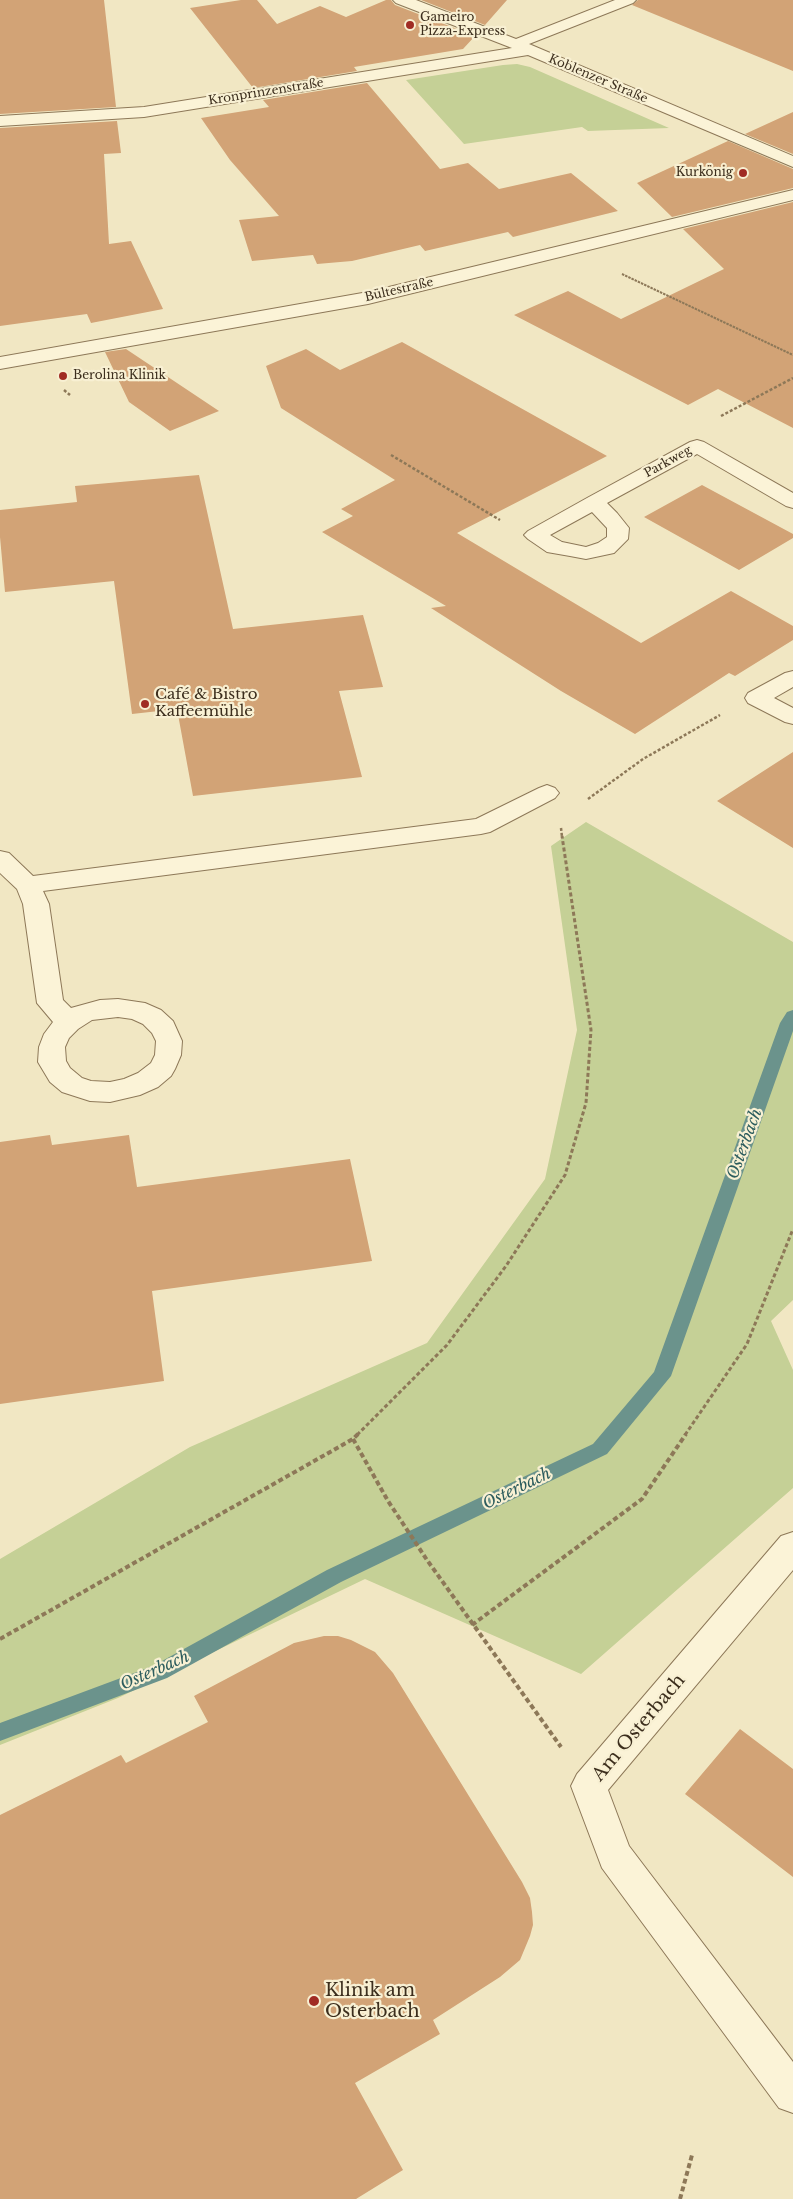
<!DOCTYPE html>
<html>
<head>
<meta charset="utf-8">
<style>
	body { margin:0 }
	canvas { display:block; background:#f1e7c3 }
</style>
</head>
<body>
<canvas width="793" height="2199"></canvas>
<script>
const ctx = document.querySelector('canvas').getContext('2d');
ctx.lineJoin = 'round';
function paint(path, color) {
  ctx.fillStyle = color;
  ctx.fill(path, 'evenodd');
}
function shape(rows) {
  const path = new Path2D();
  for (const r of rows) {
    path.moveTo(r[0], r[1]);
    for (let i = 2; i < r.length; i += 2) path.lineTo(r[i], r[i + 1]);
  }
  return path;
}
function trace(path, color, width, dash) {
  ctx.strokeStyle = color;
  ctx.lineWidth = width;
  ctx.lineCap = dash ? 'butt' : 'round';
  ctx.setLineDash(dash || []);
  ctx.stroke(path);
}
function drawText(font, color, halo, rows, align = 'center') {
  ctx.font = font + ' "Libre Baskerville",serif';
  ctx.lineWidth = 4.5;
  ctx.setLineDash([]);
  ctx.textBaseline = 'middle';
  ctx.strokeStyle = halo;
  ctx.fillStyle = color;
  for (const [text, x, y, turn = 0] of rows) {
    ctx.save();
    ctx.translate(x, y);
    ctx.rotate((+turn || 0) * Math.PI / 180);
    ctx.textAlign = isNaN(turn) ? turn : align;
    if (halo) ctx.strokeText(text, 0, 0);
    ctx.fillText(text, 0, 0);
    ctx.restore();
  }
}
const green = shape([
	[503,65,517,64,530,67,669,128,588,131,582,127,464,144,406,80],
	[586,822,793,942,793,1300,771,1321,793,1370,793,1488,581,1674,365,1579,118,1698,0,1745,0,1559,190,1447,427,1343,545,1179,577,1030,551,846]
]);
const stream = shape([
	[793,1010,793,1031,671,1376,607,1454,341,1582,167,1678,0,1741,0,1723,153,1666,327,1570,593,1444,654,1372,780,1023,787,1012,793,1010]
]);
const building = shape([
	[0,0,104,0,116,107,0,114],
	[241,0,257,0,277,24,320,6,346,17,386,0,391,0,395,5,475,36,463,49,354,67,357,71,253,88,190,8],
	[421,0,507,0,485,25],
	[638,0,793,0,793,71,632,5],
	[367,83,440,169,468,163,499,189,571,173,618,211,513,237,508,232,425,251,420,245,352,261,317,264,313,255,252,261,239,220,279,216,230,160,201,118,269,107,263,100],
	[793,112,793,154,745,134],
	[117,121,121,153,104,154,109,244,131,241,163,309,91,323,87,314,0,326,0,128],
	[728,141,793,169,793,188,672,217,637,183],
	[793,202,793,428,718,389,688,405,514,315,568,291,621,319,724,269,683,229],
	[402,342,607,456,457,533,641,643,731,591,793,626,793,640,735,676,729,673,635,734,561,691,431,608,446,606,322,532,353,516,341,509,395,480,281,408,266,366,306,349,340,370],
	[126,349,219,411,170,431,129,402,105,352],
	[199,475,233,629,363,615,383,687,339,691,362,777,193,796,177,709,132,714,114,581,5,592,0,537,0,510,77,502,75,486],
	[702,485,793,534,793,538,739,570,644,517],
	[793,752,793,848,717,801],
	[50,1135,52,1145,129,1135,137,1187,350,1159,372,1261,152,1291,164,1381,0,1404,0,1142],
	[324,1636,338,1636,351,1640,375,1652,393,1673,522,1882,530,1898,532,1912,533,1925,530,1936,520,1960,500,1977,433,2020,440,2034,355,2083,403,2170,356,2199,0,2199,0,1815,121,1755,126,1763,208,1722,194,1696,294,1643],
	[740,1729,793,1769,793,1877,685,1794]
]);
const pathFar3 = shape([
	[622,274,793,355]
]);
const pathFar2 = shape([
	[64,390,70,395],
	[721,416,793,378],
	[391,455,500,520],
	[588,799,643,759,720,715],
	[561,828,562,837]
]);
const pathFar1 = shape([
	[357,1435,447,1345,506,1266,565,1175,586,1103,591,1030,562,836],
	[685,1435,747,1344,793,1229]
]);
const path = shape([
	[353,1439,388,1501,427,1560,561,1747],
	[472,1625,642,1499,686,1434],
	[0,1639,353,1439,358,1434],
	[680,2199,692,2155]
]);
const minor = shape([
	[393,0,416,0,516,39,615,0,636,0,633,3,529,44,793,156,793,167,528,55,144,117,0,126,0,116,144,107,512,48,396,3,393,0],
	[793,190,793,200,368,304,0,369,0,357,368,292,793,190],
	[697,440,704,442,793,493,793,508,786,506,697,454,607,503,617,513,629,528,628,539,614,553,586,559,570,556,547,552,528,539,524,535,528,531,587,498,690,442,697,440],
	[592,512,607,528,607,537,598,543,586,547,562,542,550,535,592,512],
	[793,671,793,687,774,698,793,708,793,724,785,722,748,703,745,698,748,693,785,673,793,671],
	[547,785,555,788,559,793,555,798,490,832,481,834,43,891,49,904,63,1000,71,1008,100,1000,118,999,145,1003,161,1010,173,1021,182,1041,181,1055,175,1069,171,1076,158,1087,140,1095,110,1102,90,1101,62,1092,50,1082,38,1062,39,1047,44,1034,53,1022,37,1003,23,904,17,889,0,873,0,851,9,853,33,876,476,819,539,788,547,785],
	[118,1017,132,1019,143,1024,152,1033,156,1041,155,1055,151,1063,138,1073,124,1079,110,1082,91,1081,82,1078,70,1068,66,1061,65,1047,69,1038,78,1029,92,1020,118,1017],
	[793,1532,793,1570,608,1790,629,1846,793,2062,793,2113,779,2108,602,1868,571,1786,577,1774,781,1536,793,1532]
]);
const markers = [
	[410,25,5,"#a02c24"],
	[743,173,5,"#a02c24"],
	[63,376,5,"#a02c24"],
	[145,704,5,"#a02c24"],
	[314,2001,6,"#a02c24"]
];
const farPoinames = [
	["Gameiro",420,18],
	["Pizza-Express",420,32],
	["Kurkönig",733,173,"right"],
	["Berolina Klinik",73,376]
];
const farStreetnames = [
	["Koblenzer Straße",598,79,23],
	["Kronprinzenstraße",266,92,-9],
	["Bültestraße",399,290,-13],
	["Parkweg",668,462,-29]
];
const poiNames = [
	["Café & Bistro",155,695],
	["Kaffeemühle",155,712]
];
const waterNames = [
	["Osterbach",745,1144,-70],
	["Osterbach",517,1489,-26],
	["Osterbach",155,1671,-24]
];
const nearStreetnames = [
	["Am Osterbach",639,1728,-50]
];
const nearPoinames = [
	["Klinik am",325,1991],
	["Osterbach",325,2012]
];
paint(green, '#c5d096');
paint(stream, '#6b938c');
paint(building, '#d2a376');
trace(minor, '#8d7858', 2);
trace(pathFar3, '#8d7858', 2, [2.5, 1]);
trace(pathFar2, '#8d7858', 2.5, [3, 2]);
trace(pathFar1, '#8d7858', 3, [4, 2.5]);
trace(path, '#8d7858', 4, [5, 3]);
paint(minor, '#fbf3d7');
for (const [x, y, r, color] of markers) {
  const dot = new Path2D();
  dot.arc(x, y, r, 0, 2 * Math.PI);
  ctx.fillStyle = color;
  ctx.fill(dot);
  trace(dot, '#f8f0d3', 2);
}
drawText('12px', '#3c2e1d', '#f8f0d3', farPoinames, 'left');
drawText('12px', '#3c2e1d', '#f8f0d3', farStreetnames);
drawText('15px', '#3c2e1d', '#f8f0d3', poiNames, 'left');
drawText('italic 16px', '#2c5c5d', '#f8f0d3', waterNames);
drawText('18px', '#3c2e1d', '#f8f0d3', nearStreetnames);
drawText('18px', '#3c2e1d', '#f8f0d3', nearPoinames, 'left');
</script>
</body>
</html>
